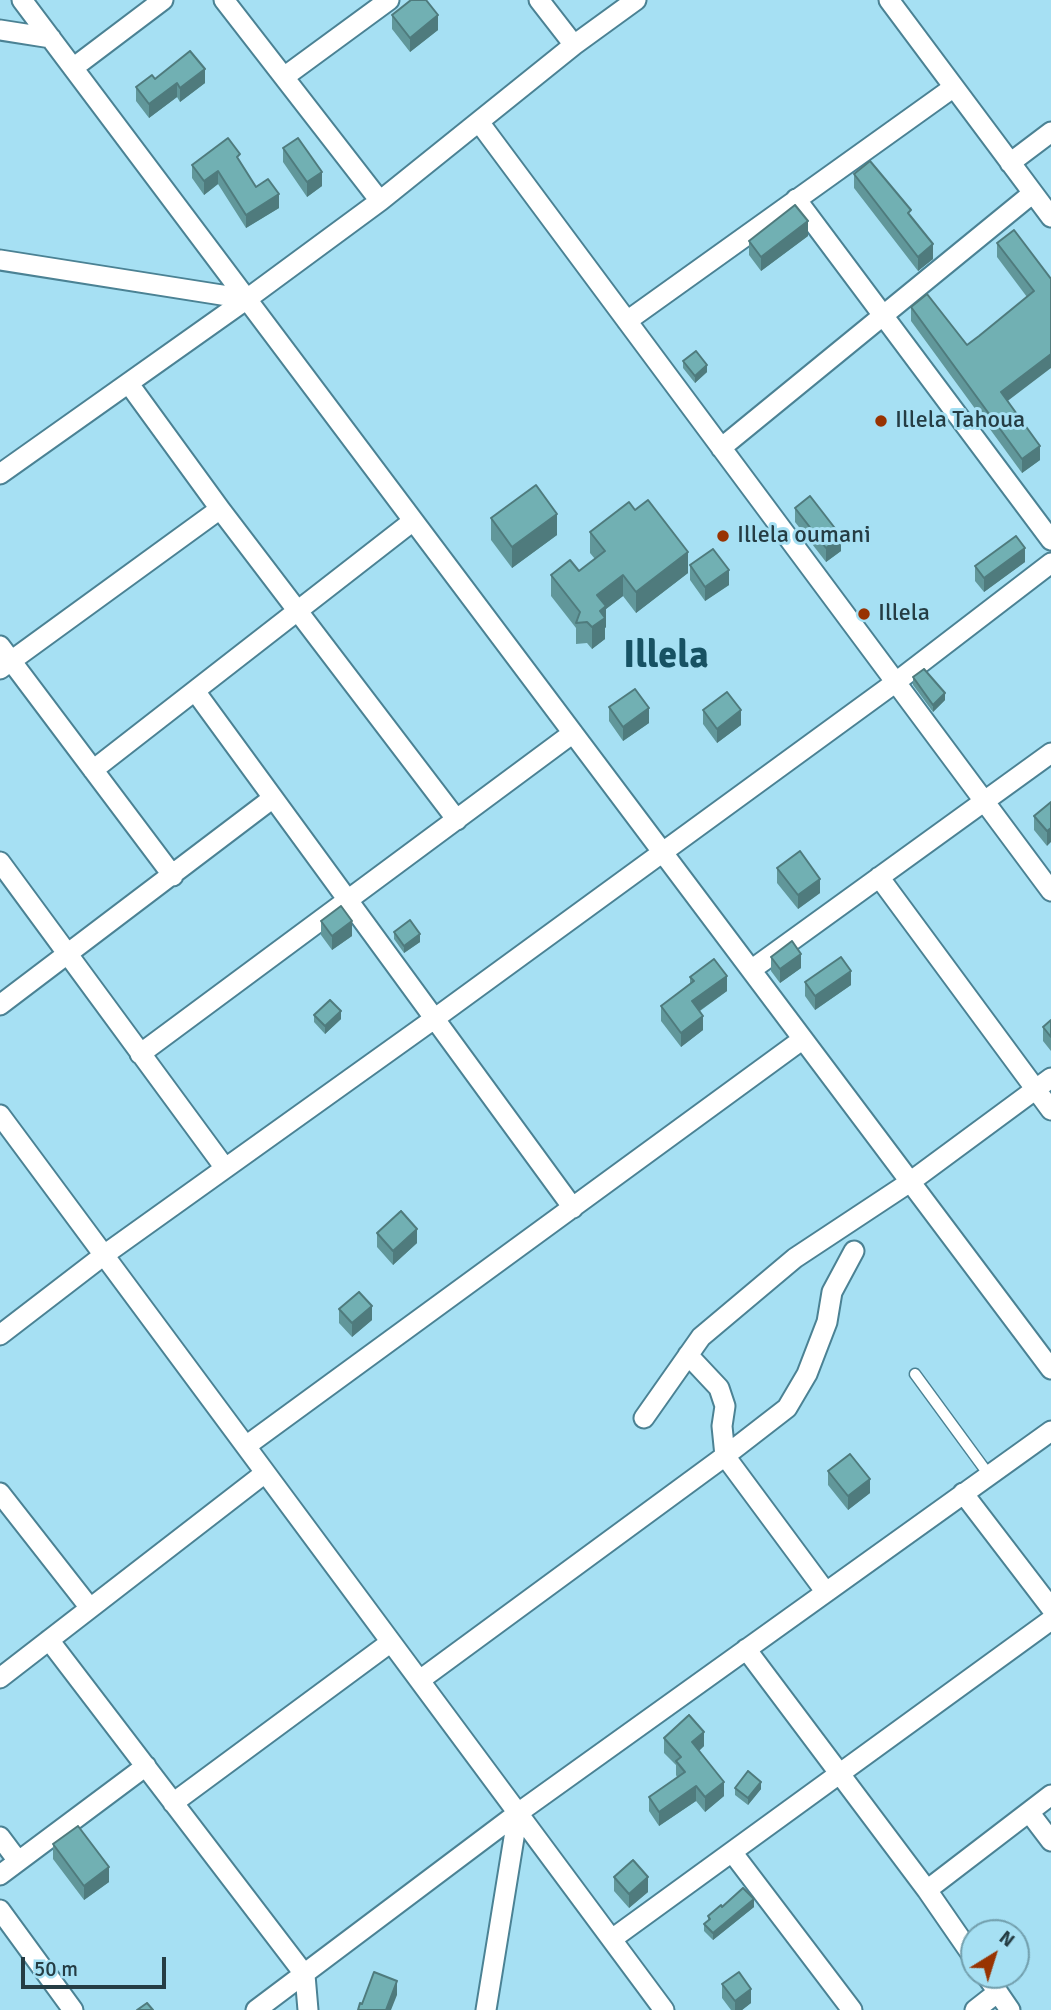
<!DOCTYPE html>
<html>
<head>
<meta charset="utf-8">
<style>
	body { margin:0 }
	#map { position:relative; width:1051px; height:2010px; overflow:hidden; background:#a6e0f3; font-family:Signika,sans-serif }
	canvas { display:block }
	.north { position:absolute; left:960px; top:1919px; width:70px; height:70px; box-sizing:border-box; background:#a6e0f3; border:2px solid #729fad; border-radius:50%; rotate:38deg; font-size:19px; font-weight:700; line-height:28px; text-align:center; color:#253d44 }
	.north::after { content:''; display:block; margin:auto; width:24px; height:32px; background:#983301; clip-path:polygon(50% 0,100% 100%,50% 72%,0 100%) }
	.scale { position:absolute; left:21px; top:1957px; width:145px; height:32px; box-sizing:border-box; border:4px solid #253d44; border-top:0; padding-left:9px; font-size:21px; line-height:24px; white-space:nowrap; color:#253d44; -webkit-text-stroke:5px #a6e0f3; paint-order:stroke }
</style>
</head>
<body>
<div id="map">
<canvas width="1051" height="2010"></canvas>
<div class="north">N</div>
<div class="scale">50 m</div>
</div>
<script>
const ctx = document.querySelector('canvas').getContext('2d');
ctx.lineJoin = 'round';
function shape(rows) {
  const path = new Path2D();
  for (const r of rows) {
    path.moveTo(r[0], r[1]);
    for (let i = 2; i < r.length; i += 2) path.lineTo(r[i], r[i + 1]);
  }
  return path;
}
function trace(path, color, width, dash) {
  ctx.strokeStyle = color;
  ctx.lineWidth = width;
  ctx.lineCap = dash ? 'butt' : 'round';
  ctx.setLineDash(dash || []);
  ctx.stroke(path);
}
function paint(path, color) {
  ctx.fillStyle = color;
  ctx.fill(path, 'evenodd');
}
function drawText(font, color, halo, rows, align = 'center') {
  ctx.font = font + ' Signika,sans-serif';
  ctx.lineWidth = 6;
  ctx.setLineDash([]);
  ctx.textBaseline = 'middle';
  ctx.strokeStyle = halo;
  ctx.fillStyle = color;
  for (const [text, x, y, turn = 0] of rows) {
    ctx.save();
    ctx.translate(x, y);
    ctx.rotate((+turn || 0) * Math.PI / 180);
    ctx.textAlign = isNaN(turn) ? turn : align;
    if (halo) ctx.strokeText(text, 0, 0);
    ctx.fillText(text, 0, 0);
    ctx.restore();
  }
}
const lane = shape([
	[915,1374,989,1475]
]);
const street = shape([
	[22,0,1051,1369],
	[224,0,380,201],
	[539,0,574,45],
	[889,0,1051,217],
	[0,30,51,38],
	[73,68,163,0],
	[284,77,389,0],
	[479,122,1051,891],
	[1010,163,1051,132],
	[796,199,1051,540],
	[0,260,247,299,380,201,574,45,636,0],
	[627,321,954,87],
	[129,384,220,509,457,820],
	[721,448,1033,193],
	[0,474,247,299],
	[0,646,173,876],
	[0,669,220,509],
	[195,691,573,1208],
	[93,770,413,521],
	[0,862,225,1168],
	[879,877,1051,1110],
	[751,970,1051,753],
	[0,1005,273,798],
	[140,1054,573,733],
	[0,1115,664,2010],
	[0,1335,104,1255,434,1019,896,682,1051,563],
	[688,1355,719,1388,725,1406,722,1426,725,1456,825,1591],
	[644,1418,701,1337,795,1258,910,1182,1051,1078],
	[246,1446,803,1039],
	[0,1493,90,1608],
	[963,1493,1051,1608],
	[49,1640,305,1975,308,2010],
	[746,1649,927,1890,974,1958],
	[0,1678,265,1473],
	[420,1680,725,1456,787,1408,807,1374,827,1322,832,1292,854,1251],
	[173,1803,391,1642],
	[1029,1812,1051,1841],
	[0,1837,18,1861],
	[732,1852,852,2010],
	[0,1875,146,1766],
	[927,1890,1051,1795],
	[0,1910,73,2010],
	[612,1939,1051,1620],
	[986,1975,1010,2010],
	[256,2010,518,1813,1051,1431],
	[486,2010,518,1813],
	[975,2010,998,1992]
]);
const wall = shape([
	[392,15,438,30,410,52,392,29],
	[155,79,205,83,180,102,177,97,149,118,136,101,136,87],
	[283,148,322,186,307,197,283,162],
	[240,163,256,187,279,208,246,228,218,184,204,195,192,178,192,165],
	[854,174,911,216,933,259,918,271,854,188],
	[808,236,761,271,749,255,749,241],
	[997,243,1051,279,1008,401,1040,460,1022,473,911,321,911,307,967,345,979,336,1027,297,997,257],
	[683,361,707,372,695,383,683,368],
	[795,508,841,551,826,562,795,522],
	[491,518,557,535,512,568,491,540],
	[590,532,688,573,636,613,623,596,606,609,606,627,605,628,605,639,592,649,587,643,576,644,576,628,551,596,551,575,579,571,595,559,590,553],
	[1025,562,984,592,975,581,975,566],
	[690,565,729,585,705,601,690,580],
	[913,677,945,700,933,712,913,685],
	[609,707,649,723,623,741,609,721],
	[703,710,741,725,717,743,703,724],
	[1051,802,1047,846,1034,830,1034,816],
	[777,868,820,893,798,909,777,883],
	[321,921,352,936,332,950,321,935],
	[394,932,420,942,404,953,394,939],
	[771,957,801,968,780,983,771,971],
	[690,977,727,991,700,1011,703,1030,681,1047,661,1021,661,1006,690,984],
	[805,982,851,985,815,1010,805,996],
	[314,1015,341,1019,325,1034,314,1022],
	[1051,1020,1051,1051,1043,1041,1043,1027],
	[377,1233,417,1243,393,1265,377,1247],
	[339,1309,372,1320,352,1337,339,1323],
	[828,1471,870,1493,848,1510,828,1485],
	[664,1738,704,1746,699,1751,724,1796,705,1812,696,1801,659,1826,649,1811,649,1797,677,1777,676,1775,676,1765,664,1753],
	[735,1788,761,1789,748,1805,735,1795],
	[53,1844,109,1882,84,1900,53,1859],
	[614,1877,648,1892,629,1908,614,1891],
	[722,1907,754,1907,713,1940,704,1931,704,1924,708,1921,708,1916],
	[722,1984,751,2003,742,2010,731,2010,722,1998]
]);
const shadedWall = shape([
	[438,15,438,30,410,52,410,38],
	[205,69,205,83,180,102,180,88],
	[177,83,177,97,149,118,149,104],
	[218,171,218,184,204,195,204,181],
	[322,172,322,186,307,197,307,182],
	[279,194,279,208,246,228,246,215],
	[808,221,808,236,761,271,761,257],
	[933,244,933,259,918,271,918,257],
	[1051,354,1051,368,1001,406,1001,392],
	[707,365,707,372,695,383,695,376],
	[1040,446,1040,460,1022,473,1022,459],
	[557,514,557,535,512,568,512,547],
	[841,536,841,551,826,562,826,548],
	[1025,548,1025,562,984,592,984,578],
	[688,552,688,573,636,613,636,592],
	[729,570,729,585,705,601,705,587],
	[623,575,623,596,606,609,606,627,605,628,605,639,592,649,592,627,597,595],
	[945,693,945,700,933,712,933,705],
	[649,708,649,723,623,741,623,727],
	[741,710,741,725,717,743,717,729],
	[1051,828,1051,842,1047,846,1047,831],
	[820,879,820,893,798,909,798,895],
	[352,921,352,936,332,950,332,936],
	[420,934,420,942,404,953,404,946],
	[801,954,801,968,780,983,780,969],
	[851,971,851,985,815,1010,815,996],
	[727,976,727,991,692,1016,692,1001],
	[341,1011,341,1019,325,1034,325,1026],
	[703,1016,703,1030,681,1047,681,1033],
	[417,1229,417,1243,393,1265,393,1251],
	[372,1306,372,1320,352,1337,352,1323],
	[870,1479,870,1493,848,1510,848,1496],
	[704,1732,704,1746,692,1757,692,1742],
	[724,1782,724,1796,705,1812,705,1797],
	[761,1782,761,1789,748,1805,748,1798],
	[696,1786,696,1801,659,1826,659,1812],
	[109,1867,109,1882,84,1900,84,1886],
	[648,1877,648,1892,629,1908,629,1894],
	[754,1899,754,1907,713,1940,713,1933],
	[397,1981,397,1995,391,2010,386,2010],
	[751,1989,751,2003,742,2010,735,2010,735,2001]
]);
const building = shape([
	[411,0,426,0,438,15,410,38,392,15,411,0],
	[190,51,205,69,180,88,177,83,149,104,136,87,152,75,155,79,190,51],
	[228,138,240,154,237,157,256,187,268,179,279,194,246,215,218,171,204,181,192,165,228,138],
	[298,138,322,172,307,182,283,148,298,138],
	[870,161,911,210,908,213,933,244,918,257,854,174,870,161],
	[795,205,808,221,761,257,749,241,795,205],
	[1014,230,1051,279,1051,354,1001,392,1040,446,1022,459,911,307,927,294,967,345,979,336,1034,291,997,243,1014,230],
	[696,351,707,365,695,376,683,361,696,351],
	[536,485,557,514,512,547,491,518,536,485],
	[810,496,841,536,826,548,795,508,810,496],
	[648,500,688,552,636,592,623,575,597,595,606,606,600,611,605,618,592,627,587,622,576,623,580,612,551,575,570,560,579,571,605,551,590,532,629,502,635,510,648,500],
	[1016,536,1025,548,984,578,975,566,1016,536],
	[713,549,729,570,705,587,690,565,713,549],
	[924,669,945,693,933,705,913,677,924,669],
	[635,689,649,708,623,727,609,707,635,689],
	[727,692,741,710,717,729,703,710,727,692],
	[1051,802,1051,828,1047,831,1034,816,1051,802],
	[800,851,820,879,798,895,777,868,800,851],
	[341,906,352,921,332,936,321,921,341,906],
	[410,920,420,934,404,946,394,932,410,920],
	[792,941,801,954,780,969,771,957,792,941],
	[841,957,851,971,815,996,805,982,841,957],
	[714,959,727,976,692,1001,703,1016,681,1033,661,1006,694,981,690,977,714,959],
	[330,1000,341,1011,325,1026,314,1015,330,1000],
	[1051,1020,1051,1037,1043,1027,1051,1020],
	[401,1211,417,1229,393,1251,377,1233,401,1211],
	[359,1292,372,1306,352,1323,339,1309,359,1292],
	[850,1454,870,1479,848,1496,828,1471,850,1454],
	[689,1715,704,1732,692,1742,724,1782,705,1797,696,1786,659,1812,649,1797,685,1772,676,1761,681,1757,664,1738,689,1715],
	[748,1771,761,1782,748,1798,735,1788,748,1771],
	[78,1826,109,1867,84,1886,53,1844,78,1826],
	[633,1860,648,1877,629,1894,614,1877,633,1860],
	[743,1888,754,1899,713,1933,704,1924,710,1919,708,1916,721,1905,722,1907,743,1888],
	[374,1972,397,1981,386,2010,358,2010,360,2003,362,2004,374,1972],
	[739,1972,751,1989,735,2001,722,1984,739,1972],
	[147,2003,153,2010,137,2010,147,2003]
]);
const markers = [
	[881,421,7,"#983301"],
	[723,536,7,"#983301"],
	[864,614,7,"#983301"]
];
const poiNames = [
	["Illela Tahoua",895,421],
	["Illela oumani",737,536],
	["Illela",878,614]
];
const townNames = [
	["Illela",666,657]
];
trace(lane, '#4b8294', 13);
trace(street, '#4b8294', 23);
trace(lane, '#fff', 10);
trace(street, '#fff', 19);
paint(wall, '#61979a');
paint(shadedWall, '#4f7b7d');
paint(building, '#71b0b3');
trace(building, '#4f7b7d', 2);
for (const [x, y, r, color] of markers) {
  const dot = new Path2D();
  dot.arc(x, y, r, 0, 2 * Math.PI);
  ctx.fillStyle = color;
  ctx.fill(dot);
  trace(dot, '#a6e0f3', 2.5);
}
drawText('24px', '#253d44', '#a6e0f3', poiNames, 'left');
drawText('bold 38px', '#175263', '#a6e0f3', townNames);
</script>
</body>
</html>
